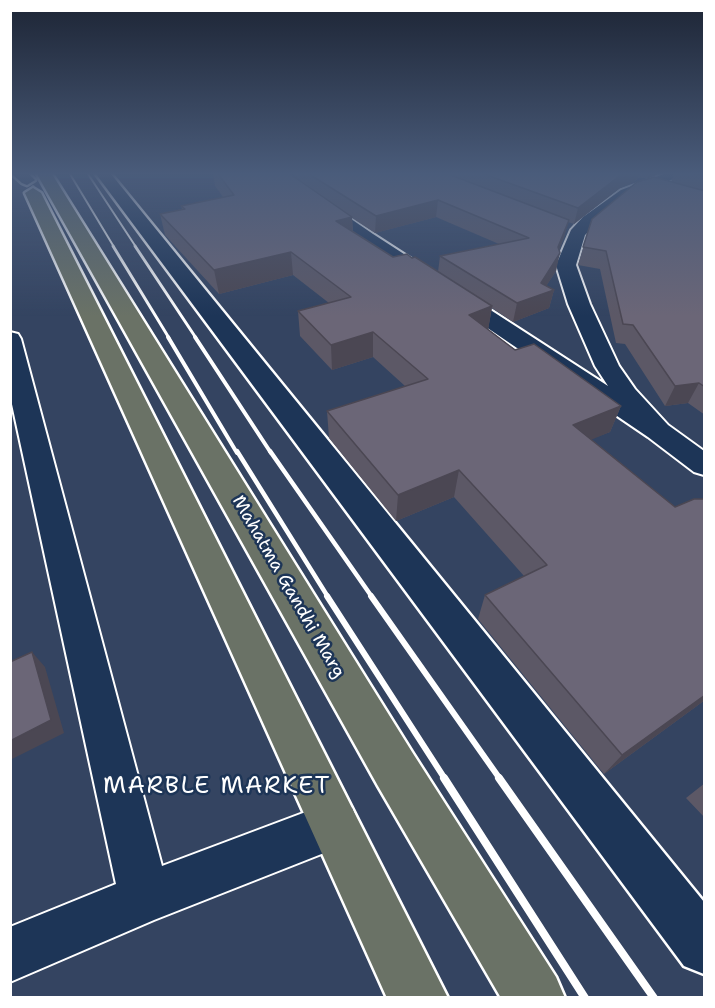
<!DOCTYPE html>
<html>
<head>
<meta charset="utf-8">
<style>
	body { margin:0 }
	#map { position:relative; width:715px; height:1008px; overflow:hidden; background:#344461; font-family:"Shantell Sans",sans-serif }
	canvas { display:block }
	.frame { position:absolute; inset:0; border:12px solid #fff; pointer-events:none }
</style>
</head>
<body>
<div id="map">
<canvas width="715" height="1008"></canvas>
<div class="frame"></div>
</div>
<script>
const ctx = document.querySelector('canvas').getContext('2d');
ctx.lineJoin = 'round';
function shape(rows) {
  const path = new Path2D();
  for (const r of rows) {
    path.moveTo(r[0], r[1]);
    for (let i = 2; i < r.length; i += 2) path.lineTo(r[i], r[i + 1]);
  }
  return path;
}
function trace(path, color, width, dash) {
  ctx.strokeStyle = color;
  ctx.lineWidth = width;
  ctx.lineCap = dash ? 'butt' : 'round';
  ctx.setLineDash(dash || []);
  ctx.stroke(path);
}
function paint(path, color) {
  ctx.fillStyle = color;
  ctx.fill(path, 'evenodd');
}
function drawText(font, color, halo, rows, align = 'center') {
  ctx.font = font + ' "Shantell Sans",sans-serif';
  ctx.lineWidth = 5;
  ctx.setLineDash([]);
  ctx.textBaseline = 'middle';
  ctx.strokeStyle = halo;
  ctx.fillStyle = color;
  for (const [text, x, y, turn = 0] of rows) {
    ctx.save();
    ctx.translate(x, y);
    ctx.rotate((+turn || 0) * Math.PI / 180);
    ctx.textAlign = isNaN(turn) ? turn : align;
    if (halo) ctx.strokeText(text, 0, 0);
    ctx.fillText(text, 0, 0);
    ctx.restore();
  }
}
const street = shape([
	[252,174,277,174,300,184,373,234,608,386,595,366,568,304,556,265,571,230,583,217,621,190,664,174,686,174,631,196,595,225,585,235,576,265,590,304,619,366,635,389,668,425,704,451,704,475,694,472,648,437,361,242,290,190,252,174],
	[10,332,18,334,21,339,162,866,335,801,352,808,359,825,352,842,154,920,10,982,10,927,116,884,10,395,10,332]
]);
const secondary = shape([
	[12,174,29,174,35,180,27,185,22,183,12,174],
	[96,174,111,174,704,902,704,974,684,966,96,174]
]);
const primary = shape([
	[37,174,52,174,412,752,556,977,565,998,501,998,378,786,37,174],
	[33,188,41,193,448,998,387,998,25,193,33,188]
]);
const railFar5 = shape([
	[70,174,114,247],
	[88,174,136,247]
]);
const railFar4 = shape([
	[113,246,169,338],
	[135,246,196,338]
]);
const railFar3 = shape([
	[168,337,237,453],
	[195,337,271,453]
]);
const railFar2 = shape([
	[237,451,328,597],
	[270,451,372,597]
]);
const railFar1 = shape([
	[327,596,445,779],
	[371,596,500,779]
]);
const rail = shape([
	[444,778,585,998],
	[499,778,654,998]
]);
const wall = shape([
	[213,174,290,174,294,177,294,174,657,174,648,178,638,178,634,182,620,188,574,224,568,222,564,237,559,250,556,271,546,286,554,290,549,308,513,322,492,308,488,329,515,350,621,406,610,432,591,439,675,507,705,499,705,700,604,774,478,619,485,595,524,576,454,497,396,521,329,438,327,411,405,386,373,357,332,370,300,336,298,311,329,303,293,275,219,294,165,235,160,214,182,209,181,206,223,197,215,186],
	[436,217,499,244,440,256,438,272,412,258,393,257,353,232,352,218,375,233],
	[674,174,705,174,705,415,688,403,665,406,625,344,616,343,600,269,578,265,592,219,671,182],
	[705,783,705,818,686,798]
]);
const shadedWall = shape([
	[622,174,639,174,638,178,634,182,620,188,574,224,578,208],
	[649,174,657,174,648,178],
	[438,200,436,217,375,233,376,216],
	[352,217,353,239,336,221],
	[569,220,564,237,555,261,560,253,556,271,541,294,554,290,549,308,513,322,517,303,541,283],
	[291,252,293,275,219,294,214,270],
	[492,306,488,331,469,315],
	[373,332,373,357,332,370,331,345],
	[699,383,688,403,665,406,675,386],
	[621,406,610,432,564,451,573,425],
	[459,470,454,497,396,521,398,495],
	[32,652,45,667,64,733,10,760,10,741],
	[705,695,705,700,604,774,622,755]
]);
const building = shape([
	[218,174,290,174,352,217,336,221,393,257,407,254,412,258,415,257,492,306,469,315,515,350,534,344,621,406,573,425,675,507,694,499,705,499,705,695,622,755,485,595,547,565,459,470,398,495,327,411,428,379,373,332,331,345,298,311,351,297,291,252,214,270,160,214,185,209,181,206,234,195,218,174],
	[309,174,448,174,569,220,558,247,560,253,541,283,554,290,517,303,440,256,529,238,438,200,376,216,309,174],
	[484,174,622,174,578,208,484,174],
	[694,174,705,174,705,177,694,174],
	[654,177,705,191,705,387,699,383,675,386,633,325,623,324,606,251,583,247,592,219,637,182,654,177],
	[32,652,51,720,10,741,10,662,32,652]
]);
const streetNames = [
	["Mahatma Gandhi Marg",288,587,60]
];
const nearNeighbourhoodnames = [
	["MARBLE MARKET",217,787]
];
trace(street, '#fff', 4);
trace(secondary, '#fff', 5);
trace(primary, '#fff', 5);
paint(street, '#1d3557');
paint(secondary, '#1d3557');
paint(primary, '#6a7266');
trace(railFar5, '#fff', 2);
trace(railFar4, '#fff', 3);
trace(railFar3, '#fff', 4);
trace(railFar2, '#fff', 4.5);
trace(railFar1, '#fff', 6);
trace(rail, '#fff', 8);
paint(wall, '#5c5866');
paint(shadedWall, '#4b4753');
paint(building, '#6b6677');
trace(building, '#4b4753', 1.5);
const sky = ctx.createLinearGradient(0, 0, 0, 316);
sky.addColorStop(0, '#1d2535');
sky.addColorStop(0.55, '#4a5c7b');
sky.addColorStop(1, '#4a5c7b00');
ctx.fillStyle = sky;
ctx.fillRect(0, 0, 715, 316);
drawText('18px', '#fff', '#1d3557', streetNames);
ctx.letterSpacing = '1.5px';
drawText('24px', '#fff', '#1d3557', nearNeighbourhoodnames);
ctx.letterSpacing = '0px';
</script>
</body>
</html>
